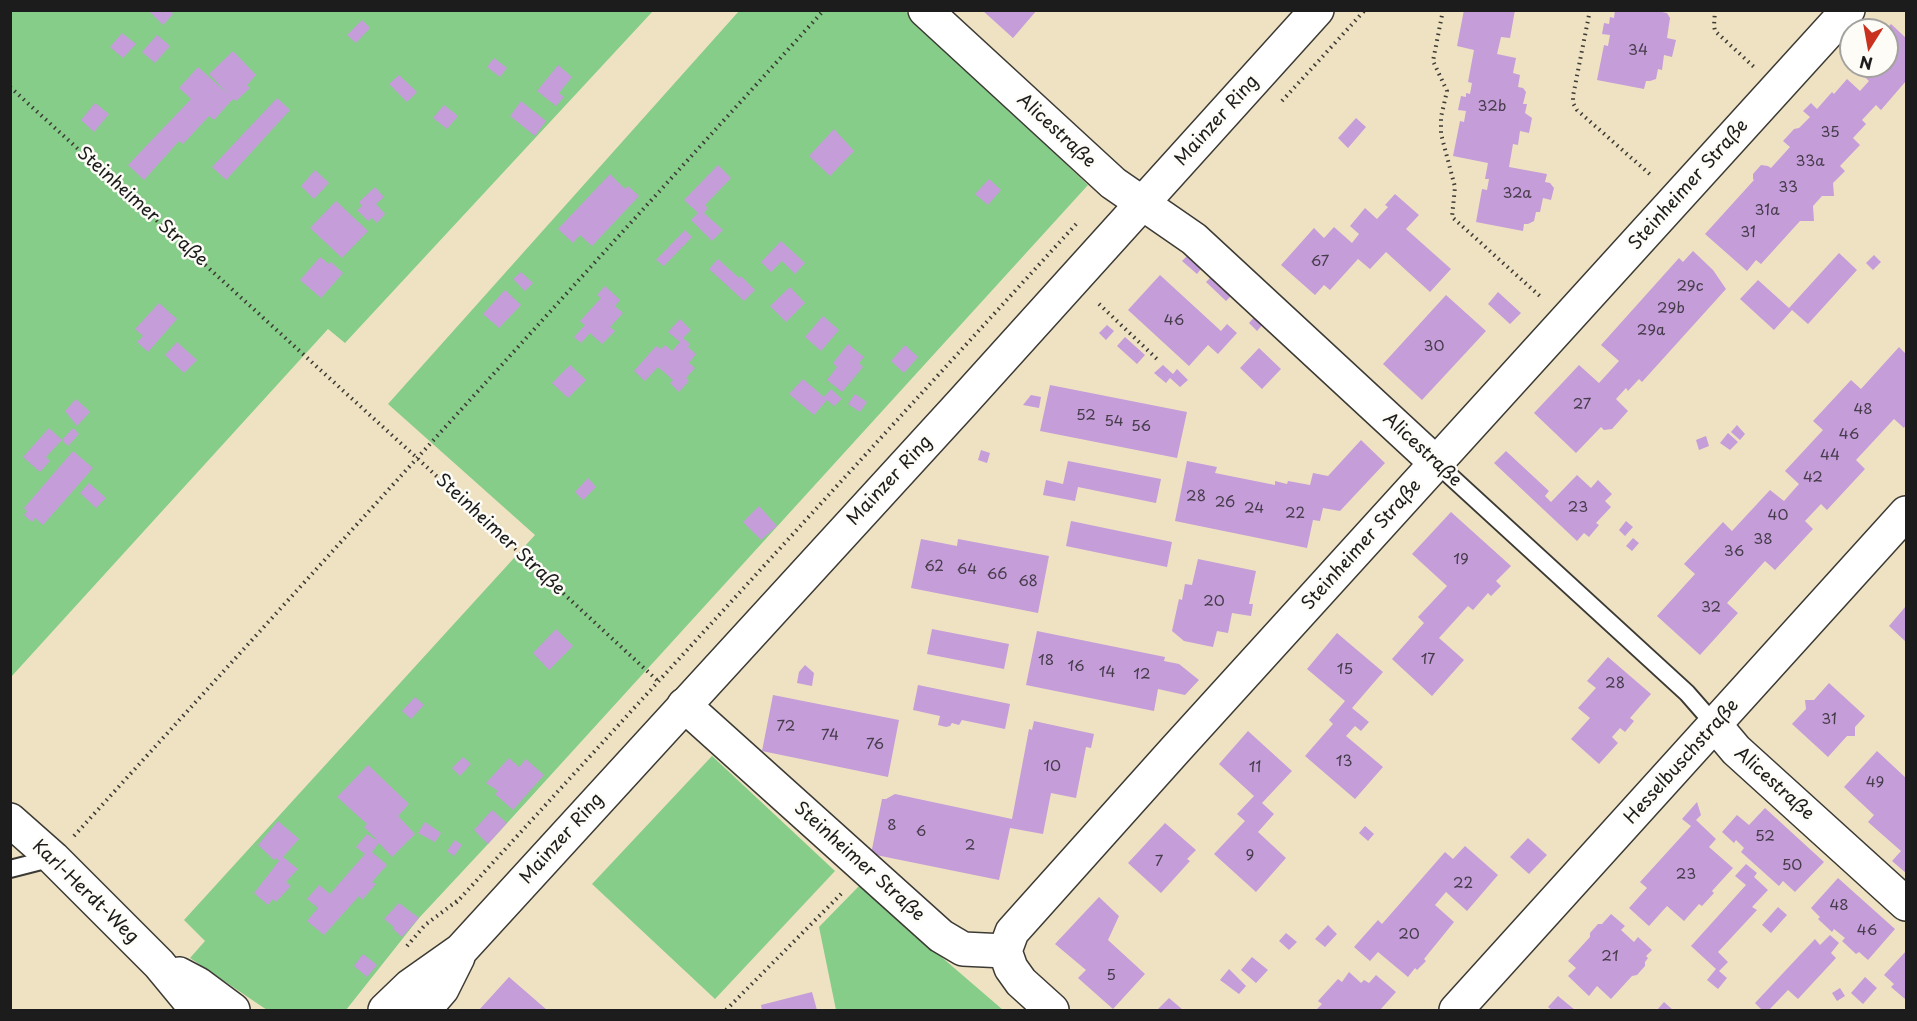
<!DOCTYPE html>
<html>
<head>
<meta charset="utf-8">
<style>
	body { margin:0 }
	#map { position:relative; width:1917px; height:1021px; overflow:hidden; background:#efe2c2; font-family:"Playpen Sans",sans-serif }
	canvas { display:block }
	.frame { position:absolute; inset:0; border:12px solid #1c1c1c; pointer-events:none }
	.north { position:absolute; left:1839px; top:18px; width:60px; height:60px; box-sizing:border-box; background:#fdfcf7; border:2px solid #a3a29f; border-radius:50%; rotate:191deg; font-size:16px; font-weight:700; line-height:24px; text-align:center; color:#1c1c1c }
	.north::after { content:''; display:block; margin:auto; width:21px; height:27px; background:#c8321e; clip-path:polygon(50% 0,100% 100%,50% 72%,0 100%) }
</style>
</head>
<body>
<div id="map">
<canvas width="1917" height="1021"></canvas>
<div class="frame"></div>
<div class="north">N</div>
</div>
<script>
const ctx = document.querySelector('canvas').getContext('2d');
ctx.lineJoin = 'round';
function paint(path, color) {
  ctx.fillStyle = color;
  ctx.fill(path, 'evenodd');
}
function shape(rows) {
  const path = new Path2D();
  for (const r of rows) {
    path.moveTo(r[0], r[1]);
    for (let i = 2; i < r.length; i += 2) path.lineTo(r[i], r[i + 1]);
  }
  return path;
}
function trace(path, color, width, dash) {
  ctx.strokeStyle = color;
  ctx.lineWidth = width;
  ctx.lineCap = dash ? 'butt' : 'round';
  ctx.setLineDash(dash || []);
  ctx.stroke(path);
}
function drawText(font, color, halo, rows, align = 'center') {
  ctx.font = font + ' "Playpen Sans",sans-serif';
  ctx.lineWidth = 5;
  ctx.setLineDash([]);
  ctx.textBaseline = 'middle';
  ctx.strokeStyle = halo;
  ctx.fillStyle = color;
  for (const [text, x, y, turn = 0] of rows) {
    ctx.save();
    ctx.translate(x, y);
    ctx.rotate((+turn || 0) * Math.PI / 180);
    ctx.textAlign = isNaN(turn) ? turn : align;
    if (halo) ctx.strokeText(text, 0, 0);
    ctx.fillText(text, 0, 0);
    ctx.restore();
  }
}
const green = shape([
	[11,11,653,11,345,343,328,329,11,677],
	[739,11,905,11,1088,185,488,844,419,918,346,1010,267,1010,190,958,205,941,184,920,535,535,388,404],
	[712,756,835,871,715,999,592,884],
	[859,886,1003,1010,836,1010,819,927]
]);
const building = shape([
	[148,10,169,10,173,14,163,25],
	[982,10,1037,10,1013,38],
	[1464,10,1515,10,1510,38,1501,37,1497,54,1516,58,1513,73,1520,75,1518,87,1523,88,1526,92,1523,104,1527,104,1525,113,1532,118,1529,133,1520,131,1518,145,1513,144,1509,167,1547,174,1545,182,1550,183,1554,188,1551,200,1543,198,1540,212,1536,212,1534,221,1528,224,1524,224,1523,231,1476,222,1482,189,1487,190,1489,179,1485,179,1488,163,1453,156,1460,121,1464,122,1466,111,1458,110,1461,96,1466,97,1466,93,1470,94,1472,83,1468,82,1474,50,1457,46],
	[1615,10,1662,10,1662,12,1667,13,1670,18,1667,38,1676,40,1672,57,1664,55,1662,70,1658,69,1656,79,1650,81,1646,81,1644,89,1597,80,1604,45,1608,46,1610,35,1602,34,1604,23,1609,24,1610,17,1614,18],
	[362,20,370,28,356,43,347,35],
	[1891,24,1906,38,1906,81,1881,110,1876,105,1862,120,1866,124,1853,138,1860,145,1840,166,1845,171,1833,183,1834,196,1822,196,1813,206,1814,221,1800,221,1761,264,1756,260,1747,271,1705,234,1754,180,1753,179,1753,174,1761,165,1768,166,1771,168,1790,147,1783,141,1794,129,1799,128,1810,117,1803,111,1811,103,1817,109,1832,92,1834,94,1847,79,1860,91,1869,81,1853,66,1887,66,1887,30,1885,30],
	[122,33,136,44,123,58,110,47],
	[157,35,170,46,155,63,142,52],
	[233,51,256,75,247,85,250,88,236,101,233,99,214,120,209,116,183,144,179,141,144,180,128,165,191,99,179,88,198,67,228,94,209,74],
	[494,58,507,68,500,77,487,67],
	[558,65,572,77,559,93,564,97,556,106,537,91],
	[399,75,417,92,407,102,389,84],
	[277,98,290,110,226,180,212,167],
	[521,101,546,121,535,136,510,116],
	[95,103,109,114,94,132,81,120],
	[444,105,458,116,447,129,433,118],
	[1356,118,1366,127,1348,148,1338,138],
	[834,129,854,151,830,176,809,156],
	[718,165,731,178,705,205,708,208,704,213,723,230,712,241,691,220,698,213,684,200],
	[315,170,329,183,314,199,301,186],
	[610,174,625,189,628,186,639,196,592,246,580,235,573,243,558,229],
	[989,179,1001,190,988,205,975,194],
	[375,187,384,197,376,204,385,214,377,223,372,218,368,221,357,210,362,206,359,202],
	[1395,194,1419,215,1406,229,1451,269,1430,292,1386,252,1370,269,1358,259,1330,290,1324,285,1315,295,1281,265,1314,228,1324,238,1334,227,1352,243,1359,234,1350,226,1365,208,1377,219,1388,207,1385,205],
	[336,201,368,231,342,258,310,228],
	[685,230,692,237,664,266,656,260],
	[781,241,805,263,795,274,782,261,771,272,761,262],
	[1693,251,1713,270,1726,289,1642,382,1639,379,1628,391,1626,388,1616,399,1628,411,1612,429,1604,430,1601,427,1576,453,1534,413,1579,365,1599,383,1619,361,1601,345,1679,258,1683,262],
	[1190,253,1204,265,1197,274,1182,261],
	[1839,253,1857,270,1808,324,1792,310,1774,330,1740,299,1758,280,1789,308],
	[1874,255,1881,262,1873,270,1866,263],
	[320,257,329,264,331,262,343,273,321,298,300,280],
	[718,259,739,278,741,276,755,290,744,301,709,269],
	[521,272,533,283,525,291,513,279],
	[1214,274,1234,293,1226,301,1206,282],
	[1160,275,1221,331,1227,324,1237,333,1218,354,1208,345,1189,366,1128,310],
	[605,286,620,300,615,306,623,313,610,327,615,331,602,344,590,333,581,343,574,337,585,325,580,321,601,298,597,295],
	[790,287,805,303,786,322,770,306],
	[505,290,521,305,499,328,483,314],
	[1498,292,1521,313,1510,324,1488,304],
	[1446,295,1486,331,1422,400,1383,364],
	[159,303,177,319,148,352,137,342,143,336,135,329],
	[1257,314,1265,322,1257,331,1249,323],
	[823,316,839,330,821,351,805,337],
	[680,319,691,330,683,338,690,344,688,347,696,354,689,363,695,368,686,378,689,381,679,392,670,383,673,380,658,367,645,381,634,371,656,346,661,349,665,345,672,351,680,342,668,332],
	[1107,325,1114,331,1106,340,1099,333],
	[1125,337,1145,355,1137,364,1117,346],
	[177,342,197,360,184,373,165,355],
	[848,344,864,357,859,363,863,367,842,392,827,380,837,367,833,363],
	[905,345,918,357,904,373,891,361],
	[1899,347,1906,354,1906,424,1904,428,1894,419,1856,460,1865,469,1827,510,1821,504,1805,521,1813,529,1775,570,1765,561,1727,603,1738,613,1700,655,1657,616,1695,574,1684,564,1723,522,1732,531,1770,490,1784,501,1799,484,1785,471,1823,430,1813,421,1851,380,1861,389],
	[1259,348,1281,369,1262,389,1240,368],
	[570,365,586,380,568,398,552,383],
	[1163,365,1173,374,1177,369,1188,380,1180,387,1170,378,1166,383,1154,373],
	[803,379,824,397,831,389,842,399,834,406,827,400,814,415,789,394],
	[1050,385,1187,412,1177,458,1040,431],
	[855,394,867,402,860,412,848,404],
	[1031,395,1041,397,1039,408,1023,405],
	[76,399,90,412,77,426,65,411],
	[1737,425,1745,434,1740,440,1731,432],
	[49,428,62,440,46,457,50,461,40,472,23,457],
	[73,428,79,434,68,446,62,440],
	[1728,433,1738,442,1730,450,1720,443],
	[1706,436,1709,446,1699,450,1696,440],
	[1361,440,1385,463,1340,511,1323,508,1320,521,1313,520,1307,548,1175,521,1187,461,1217,467,1215,473,1275,485,1275,481,1287,484,1288,481,1310,485,1313,473,1328,476],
	[981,450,990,453,987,463,978,460],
	[73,451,93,468,43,525,35,518,32,522,24,515,27,511,24,508],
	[1506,451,1549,491,1545,496,1551,502,1577,475,1591,488,1598,480,1612,494,1605,501,1611,507,1596,523,1599,525,1589,537,1584,533,1577,541,1494,463],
	[1068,461,1161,479,1156,503,1078,487,1075,501,1043,495,1046,480,1063,484],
	[588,478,596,487,583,500,575,492],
	[89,483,106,498,96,508,80,493],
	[759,506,777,526,761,540,743,522],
	[1451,512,1511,566,1496,581,1501,586,1491,596,1488,593,1473,610,1468,606,1439,638,1464,660,1432,696,1392,659,1424,623,1418,617,1447,586,1412,554],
	[1071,521,1172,542,1167,567,1066,546],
	[1626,521,1633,527,1625,536,1619,530],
	[1633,538,1639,543,1632,551,1626,546],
	[921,539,957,546,958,539,1049,556,1038,613,911,588],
	[1198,559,1256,571,1249,604,1253,604,1251,616,1232,613,1228,633,1217,631,1213,647,1184,641,1172,631,1179,599,1182,600,1185,584,1192,585],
	[1906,606,1906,642,1889,626],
	[556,629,573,646,549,670,533,653],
	[932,629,1009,644,1004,669,927,654],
	[1037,631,1165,657,1164,661,1179,664,1199,680,1185,695,1158,689,1154,711,1026,685],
	[1337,633,1383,672,1352,708,1369,722,1361,731,1355,726,1346,736,1383,767,1355,799,1305,756,1333,724,1329,720,1345,701,1307,669],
	[1608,657,1651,694,1630,718,1634,721,1625,732,1620,728,1612,737,1618,743,1599,764,1571,739,1590,718,1578,708,1596,688,1587,681],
	[805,665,814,673,812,686,797,683,799,672],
	[1829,683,1865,716,1855,727,1855,736,1847,736,1828,757,1792,724,1806,709,1805,700,1814,700],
	[918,685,1010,704,1005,729,962,720,959,725,952,723,950,726,946,727,938,725,940,716,913,710],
	[773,695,899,720,888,777,762,751],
	[415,697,424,705,411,719,402,711],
	[1034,721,1094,734,1091,748,1086,747,1076,798,1051,793,1043,834,1010,828,999,880,871,854,882,799,886,799,895,794,1012,819,1029,729,1032,730],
	[1248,731,1292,771,1262,803,1274,814,1258,832,1286,858,1256,892,1214,854,1245,821,1237,814,1254,796,1219,764],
	[1877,751,1906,778,1906,873,1892,861,1901,851,1868,822,1874,815,1844,787],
	[463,757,471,764,460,776,452,768],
	[509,758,519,767,526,759,544,775,513,810,495,794,498,791,486,783],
	[368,765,409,804,398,816,415,834,392,857,379,843,372,852,387,865,372,882,376,884,362,900,359,896,324,935,307,921,318,908,307,899,319,885,330,894,365,854,356,847,367,834,374,839,376,839,364,827,367,824,337,797],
	[1697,802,1701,815,1696,820,1716,839,1709,847,1733,868,1712,891,1714,893,1702,906,1699,904,1684,921,1667,906,1649,926,1629,908,1647,888,1640,882,1691,826,1682,819],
	[1765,808,1824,862,1795,892,1783,881,1779,886,1741,852,1744,848,1736,840,1734,843,1722,832,1737,815,1749,825],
	[492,810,507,823,488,844,474,830],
	[278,821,299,839,283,857,298,869,286,882,291,886,276,902,273,899,268,905,254,893,279,861,276,858,274,860,258,845],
	[425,822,441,833,435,842,418,833],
	[1165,823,1196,850,1187,859,1190,861,1161,893,1128,863],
	[1365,826,1374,834,1368,841,1359,833],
	[1528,838,1547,855,1529,874,1510,857],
	[455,840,462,845,454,856,447,851],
	[1465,846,1498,875,1467,911,1446,892,1435,905,1454,922,1424,959,1426,961,1417,970,1415,968,1408,977,1378,952,1370,961,1354,947,1378,920,1382,924,1445,852,1453,859],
	[1746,864,1757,873,1754,877,1768,890,1752,907,1757,910,1718,952,1728,962,1719,971,1727,978,1718,989,1707,980,1716,969,1691,946,1746,885,1735,876],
	[1838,878,1895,929,1868,960,1859,952,1856,954,1842,941,1845,938,1834,929,1832,932,1818,919,1820,917,1811,908],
	[1099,897,1119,916,1108,940,1145,974,1113,1009,1078,978,1086,970,1055,944],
	[399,903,419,918,402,937,393,929,394,927,384,919],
	[1778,907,1787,915,1771,933,1762,925],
	[1611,914,1625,926,1621,930,1634,942,1638,937,1652,950,1646,956,1648,958,1645,962,1645,966,1637,975,1632,976,1611,999,1597,986,1589,996,1568,976,1576,968,1568,961,1590,937,1590,933,1598,924,1602,924],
	[1328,925,1337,934,1325,947,1315,939],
	[1286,933,1297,942,1289,950,1279,941],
	[1830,935,1839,943,1831,953,1836,958,1798,999,1788,990,1769,1010,1762,1010,1755,1003,1815,939,1820,945],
	[1906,951,1906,998,1905,999,1891,987,1894,984,1884,975],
	[363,954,377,965,367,977,354,966],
	[1252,957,1268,970,1256,983,1241,970],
	[1229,969,1246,986,1239,994,1220,980],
	[1349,972,1361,983,1364,980,1369,983,1376,975,1396,992,1380,1010,1316,1010,1322,1004,1318,1001,1338,979,1342,982],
	[509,977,547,1010,479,1010],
	[1865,977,1877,988,1863,1004,1851,993],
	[1840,988,1845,996,1837,1001,1832,993],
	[812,992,817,1010,762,1010,761,1005],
	[1558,996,1575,1010,1552,1010,1548,1007],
	[1169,998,1183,1010,1157,1010],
	[1664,1002,1673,1010,1657,1010]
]);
const path = shape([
	[1443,10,1433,61,1447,91,1441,117,1441,134,1455,187,1452,217,1542,298],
	[1590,10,1573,96,1573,103,1577,110,1653,177],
	[1715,10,1714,26,1715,31,1754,67],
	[10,87,417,458,658,681],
	[1282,101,1365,10],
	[1099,304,1158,360],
	[74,836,824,10],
	[456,903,1078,222],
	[407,946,425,925,457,901],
	[726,1010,843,892]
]);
const service = shape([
	[1436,463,1687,693,1715,725],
	[10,869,53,858]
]);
const minor = shape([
	[925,10,1113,183,1194,239,1436,463],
	[684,705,941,936,963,949,1005,951],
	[1715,725,1736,750,1906,904],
	[10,820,53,858,159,964,197,1010],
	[179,974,198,984,233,1010],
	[1052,1010,1021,982,1011,968,1005,951,1012,932,1176,749,1848,10],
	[1456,1010,1906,513]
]);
const tertiary = shape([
	[385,1010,410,986,461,950,961,404,1317,10],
	[424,1010,442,989,458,957]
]);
const numberNames = [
	["34",1638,51],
	["32b",1492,107],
	["35",1830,133],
	["33a",1810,162],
	["33",1788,188],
	["32a",1517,194],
	["31a",1767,211],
	["31",1748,233],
	["67",1320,262],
	["29c",1690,287],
	["29b",1671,309],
	["46",1174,321],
	["29a",1651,331],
	["30",1434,347],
	["27",1582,405],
	["48",1863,410],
	["52",1086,416],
	["54",1114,422],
	["56",1141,427],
	["46",1849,435],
	["44",1830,456],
	["42",1813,478],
	["28",1196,497],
	["26",1225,503],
	["23",1578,508],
	["24",1254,509],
	["22",1295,514],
	["40",1778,516],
	["38",1763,540],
	["36",1734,552],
	["19",1461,560],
	["62",934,567],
	["64",967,570],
	["66",997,575],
	["68",1028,582],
	["20",1214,602],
	["32",1711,608],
	["17",1428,660],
	["18",1046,661],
	["16",1076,667],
	["15",1345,670],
	["14",1107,673],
	["12",1142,675],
	["28",1615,684],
	["31",1829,720],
	["72",786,727],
	["74",830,736],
	["76",875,745],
	["13",1344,762],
	["10",1052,767],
	["11",1255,768],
	["49",1875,783],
	["8",892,826],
	["6",921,832],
	["52",1765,837],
	["2",970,846],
	["9",1250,856],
	["7",1159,862],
	["50",1792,866],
	["23",1686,875],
	["22",1463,884],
	["48",1839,906],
	["46",1867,931],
	["20",1409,935],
	["21",1610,957],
	["5",1111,976]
];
const streetNames = [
	["Mainzer Ring",1217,121,-48],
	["Alicestraße",1056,131,43],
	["Steinheimer Straße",1689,185,-48],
	["Steinheimer Straße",142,207,42],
	["Alicestraße",1422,450,43],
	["Mainzer Ring",890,481,-47],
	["Steinheimer Straße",500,535,43],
	["Steinheimer Straße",1362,545,-48],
	["Hesselbuschstraße",1682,762,-48],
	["Alicestraße",1774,784,42],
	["Mainzer Ring",562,839,-48],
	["Steinheimer Straße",859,862,42],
	["Karl-Herdt-Weg",85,892,44]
];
paint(green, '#85cd88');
paint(building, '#c49dd9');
trace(service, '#3c3a35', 20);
trace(minor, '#3c3a35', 36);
trace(tertiary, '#3c3a35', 36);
trace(path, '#3c3a35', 4, [1.5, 4.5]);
trace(service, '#fff', 16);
trace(minor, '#fff', 33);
trace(tertiary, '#fff', 33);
drawText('15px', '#463c4b', null, numberNames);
drawText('18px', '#1c1c1c', '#fdfcf7', streetNames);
</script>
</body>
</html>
